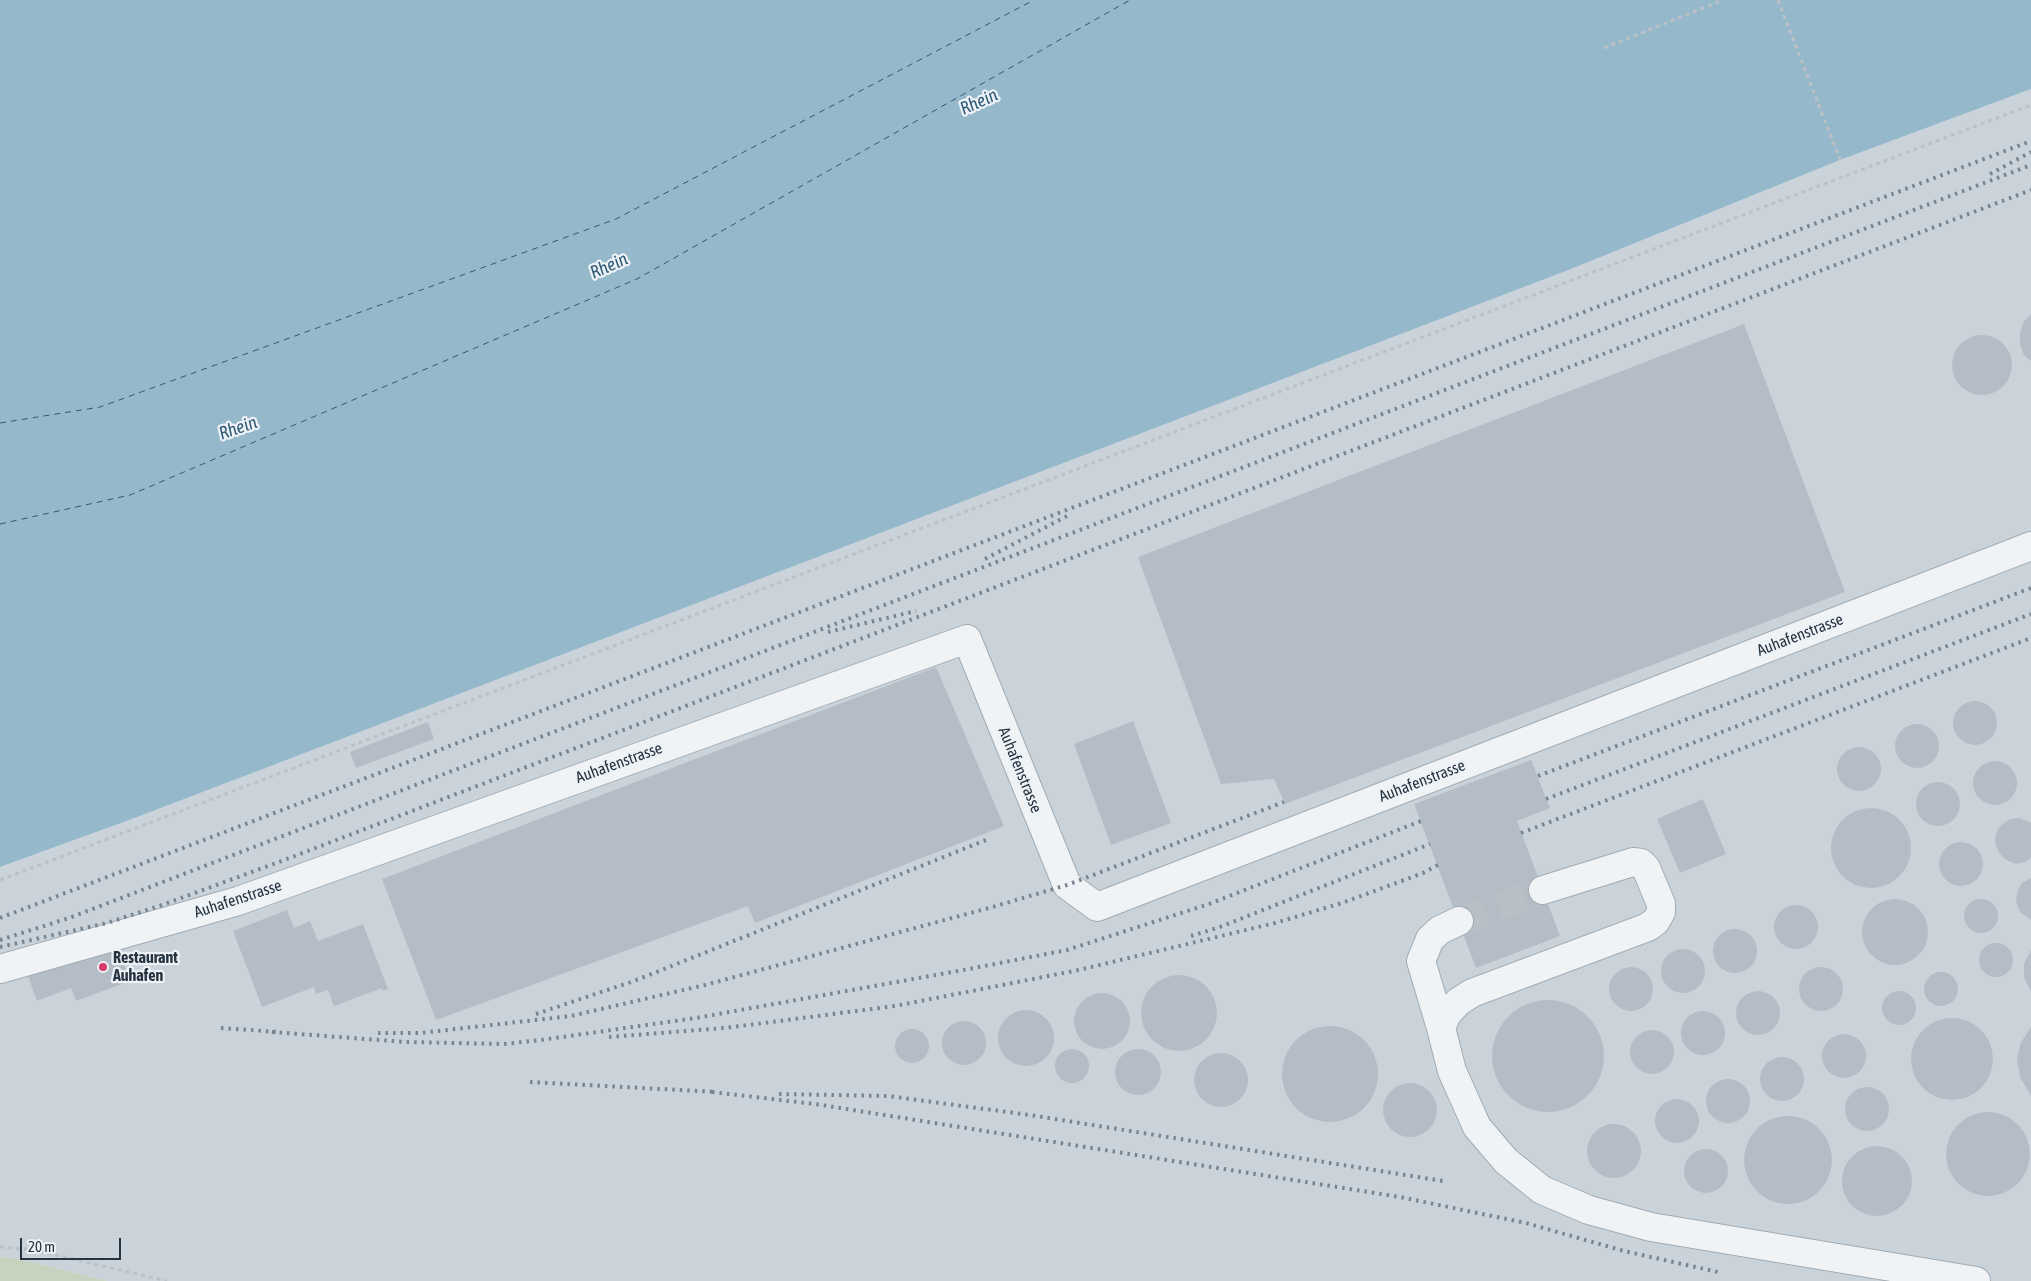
<!DOCTYPE html>
<html>
<head>
<meta charset="utf-8">
<style>
	body { margin:0 }
	#map { position:relative; width:2031px; height:1281px; overflow:hidden; background:#dde3e8; font-family:"Asap Condensed",sans-serif }
	canvas { display:block }
	.scale { position:absolute; left:20px; top:1238px; width:101px; height:22px; box-sizing:border-box; border:2px solid #263340; border-top:0; padding-left:6px; font-size:15px; line-height:18px; white-space:nowrap; color:#263340; -webkit-text-stroke:4px #edf2f6; paint-order:stroke }
</style>
</head>
<body>
<div id="map">
<canvas width="2031" height="1281"></canvas>
<div class="scale">20 m</div>
</div>
<script>
const ctx = document.querySelector('canvas').getContext('2d');
ctx.lineJoin = 'round';
function paint(path, color) {
  ctx.fillStyle = color;
  ctx.fill(path, 'evenodd');
}
function shape(rows) {
  const path = new Path2D();
  for (const r of rows) {
    if (r.length === 3) {
      path.moveTo(r[0] + r[2], r[1]);
      path.arc(r[0], r[1], r[2], 0, 2 * Math.PI);
      continue;
    }
    path.moveTo(r[0], r[1]);
    for (let i = 2; i < r.length; i += 2) path.lineTo(r[i], r[i + 1]);
  }
  return path;
}
function trace(path, color, width, dash) {
  ctx.strokeStyle = color;
  ctx.lineWidth = width;
  ctx.lineCap = dash ? 'butt' : 'round';
  ctx.setLineDash(dash || []);
  ctx.stroke(path);
}
function drawText(font, color, halo, rows, align = 'center') {
  ctx.font = font + ' "Asap Condensed",sans-serif';
  ctx.lineWidth = 4.5;
  ctx.setLineDash([]);
  ctx.textBaseline = 'middle';
  ctx.strokeStyle = halo;
  ctx.fillStyle = color;
  for (const [text, x, y, turn = 0] of rows) {
    ctx.save();
    ctx.translate(x, y);
    ctx.rotate((+turn || 0) * Math.PI / 180);
    ctx.textAlign = isNaN(turn) ? turn : align;
    if (halo) ctx.strokeText(text, 0, 0);
    ctx.fillText(text, 0, 0);
    ctx.restore();
  }
}
const built = shape([
	[2031,89,2031,1281,108,1281,15,1258,0,1257,0,867,132,819,1571,269,1840,160]
]);
const green = shape([
	[0,1257,15,1258,108,1281,0,1281]
]);
const water = shape([
	[0,0,2031,0,2031,89,1840,160,1571,269,132,819,0,867]
]);
const ferry = shape([
	[0,423,100,407,616,219,1034,0],
	[0,524,130,495,637,279,1130,0]
]);
const building = shape([
	[2031,314,2031,361,2024,355,2020,344,2020,333,2024,321],
	[1744,324,1845,592,1285,804,1274,779,1221,784,1138,557],
	[1982,365,30],
	[936,667,1004,826,755,923,748,906,436,1020,382,879],
	[1975,723,22],
	[1133,721,1171,823,1111,845,1074,744],
	[428,722,434,739,356,768,350,752],
	[1917,746,22],
	[1859,769,22],
	[1531,760,1550,808,1517,821,1560,936,1476,968,1414,804],
	[1995,783,22],
	[1938,804,22],
	[1703,799,1726,854,1680,873,1657,819],
	[1871,848,40],
	[2020,818,2031,823,2031,858,2026,862,2016,864,2006,860,1999,853,1995,843,1996,833,2001,825,2010,819],
	[1961,864,22],
	[2031,878,2031,920,2020,912,2016,902,2017,892,2022,883],
	[1895,932,33],
	[1981,916,17],
	[1796,927,22],
	[287,910,294,928,310,921,318,941,363,924,388,989,383,991,382,988,334,1006,328,990,316,994,314,987,262,1007,233,931],
	[1735,951,22],
	[116,943,130,981,76,1001,71,988,37,1001,28,976],
	[1996,960,17],
	[1683,971,22],
	[2031,950,2031,992,2024,977,2024,964],
	[1631,989,22],
	[1821,989,22],
	[1941,989,17],
	[1179,1013,38],
	[1758,1013,22],
	[1899,1008,17],
	[1102,1021,28],
	[1548,1056,56],
	[1026,1038,28],
	[1703,1033,22],
	[1952,1059,41],
	[964,1043,22],
	[1330,1074,48],
	[2031,1027,2031,1096,2020,1077,2017,1060,2020,1044],
	[912,1046,17],
	[1652,1052,22],
	[1844,1056,22],
	[1072,1066,17],
	[1138,1072,23],
	[1221,1080,27],
	[1782,1079,22],
	[1728,1101,22],
	[1410,1110,27],
	[1867,1109,22],
	[1677,1121,22],
	[1988,1154,42],
	[1788,1160,44],
	[1614,1151,27],
	[1877,1181,35],
	[1706,1171,22]
]);
const minorTunnel = shape([
	[1459,921,1543,890]
]);
const path = shape([
	[1778,0,1840,160],
	[1604,48,1723,0],
	[0,880,2031,105],
	[0,1247,34,1250,167,1281]
]);
const minor = shape([
	[1543,890,1633,862,1641,863,1646,868,1661,904,1661,912,1656,921,1648,927,1472,993,1458,1002,1447,1014,1441,1028,1452,1071,1477,1127,1506,1161,1542,1190,1589,1210,1651,1227,1976,1281],
	[0,969,238,901,967,639,1067,885,1097,907,2031,546],
	[1441,1028,1421,961,1430,939,1440,930,1459,921]
]);
const rail = shape([
	[1990,174,2031,152],
	[985,559,1067,516],
	[828,632,916,611],
	[1538,776,2031,588],
	[1546,799,2031,614],
	[1521,833,2031,638],
	[0,918,2031,141],
	[1191,936,1220,927,1430,844],
	[0,940,69,918,2031,165],
	[0,947,107,923,162,905,279,862,2031,190],
	[536,1014,634,981,986,840],
	[221,1028,278,1032],
	[272,1032,406,1042,504,1044,541,1040,696,1018,969,969,1067,950,1209,904,1421,821],
	[378,1033,420,1033,571,1016,705,985,989,908,1067,885,1284,802],
	[609,1037,725,1028,895,1006,1079,970,1275,923,1342,903,1423,873,1438,865],
	[530,1082,717,1092],
	[712,1092,815,1104,1400,1197,1526,1223,1624,1251,1718,1272],
	[779,1094,888,1096,1030,1115,1443,1181]
]);
const markers = [
	[103,967,5,"#d6396b"]
];
const streetNames = [
	["Auhafenstrasse",1800,635,-21],
	["Auhafenstrasse",619,763,-20],
	["Auhafenstrasse",1020,770,68],
	["Auhafenstrasse",1422,781,-21],
	["Auhafenstrasse",238,899,-18]
];
const poiNames = [
	["Restaurant",113,958],
	["Auhafen",113,976]
];
const waterNames = [
	["Rhein",979,102,-24],
	["Rhein",609,266,-24],
	["Rhein",238,428,-19]
];
paint(built, '#cbd3da');
paint(green, '#c7d3be');
paint(water, '#96b8cb');
trace(ferry, '#2e5a76', 1, [6, 5]);
paint(building, '#b4bdc5');
trace(minorTunnel, '#b8c0c6', 28, [28, 14]);
trace(minor, '#a2abb2', 30);
trace(path, '#bbc1c7', 3, [4, 4]);
trace(minor, '#f0f3f6', 28);
trace(rail, '#768593', 4, [2.5, 5]);
for (const [x, y, r, color] of markers) {
  const dot = new Path2D();
  dot.arc(x, y, r, 0, 2 * Math.PI);
  ctx.fillStyle = color;
  ctx.fill(dot);
  trace(dot, '#edf2f6', 2);
}
drawText('16px', '#263340', '#edf2f6', streetNames);
drawText('bold 16px', '#263340', '#edf2f6', poiNames, 'left');
drawText('italic 18px', '#2e5a76', '#edf2f6', waterNames);
</script>
</body>
</html>
